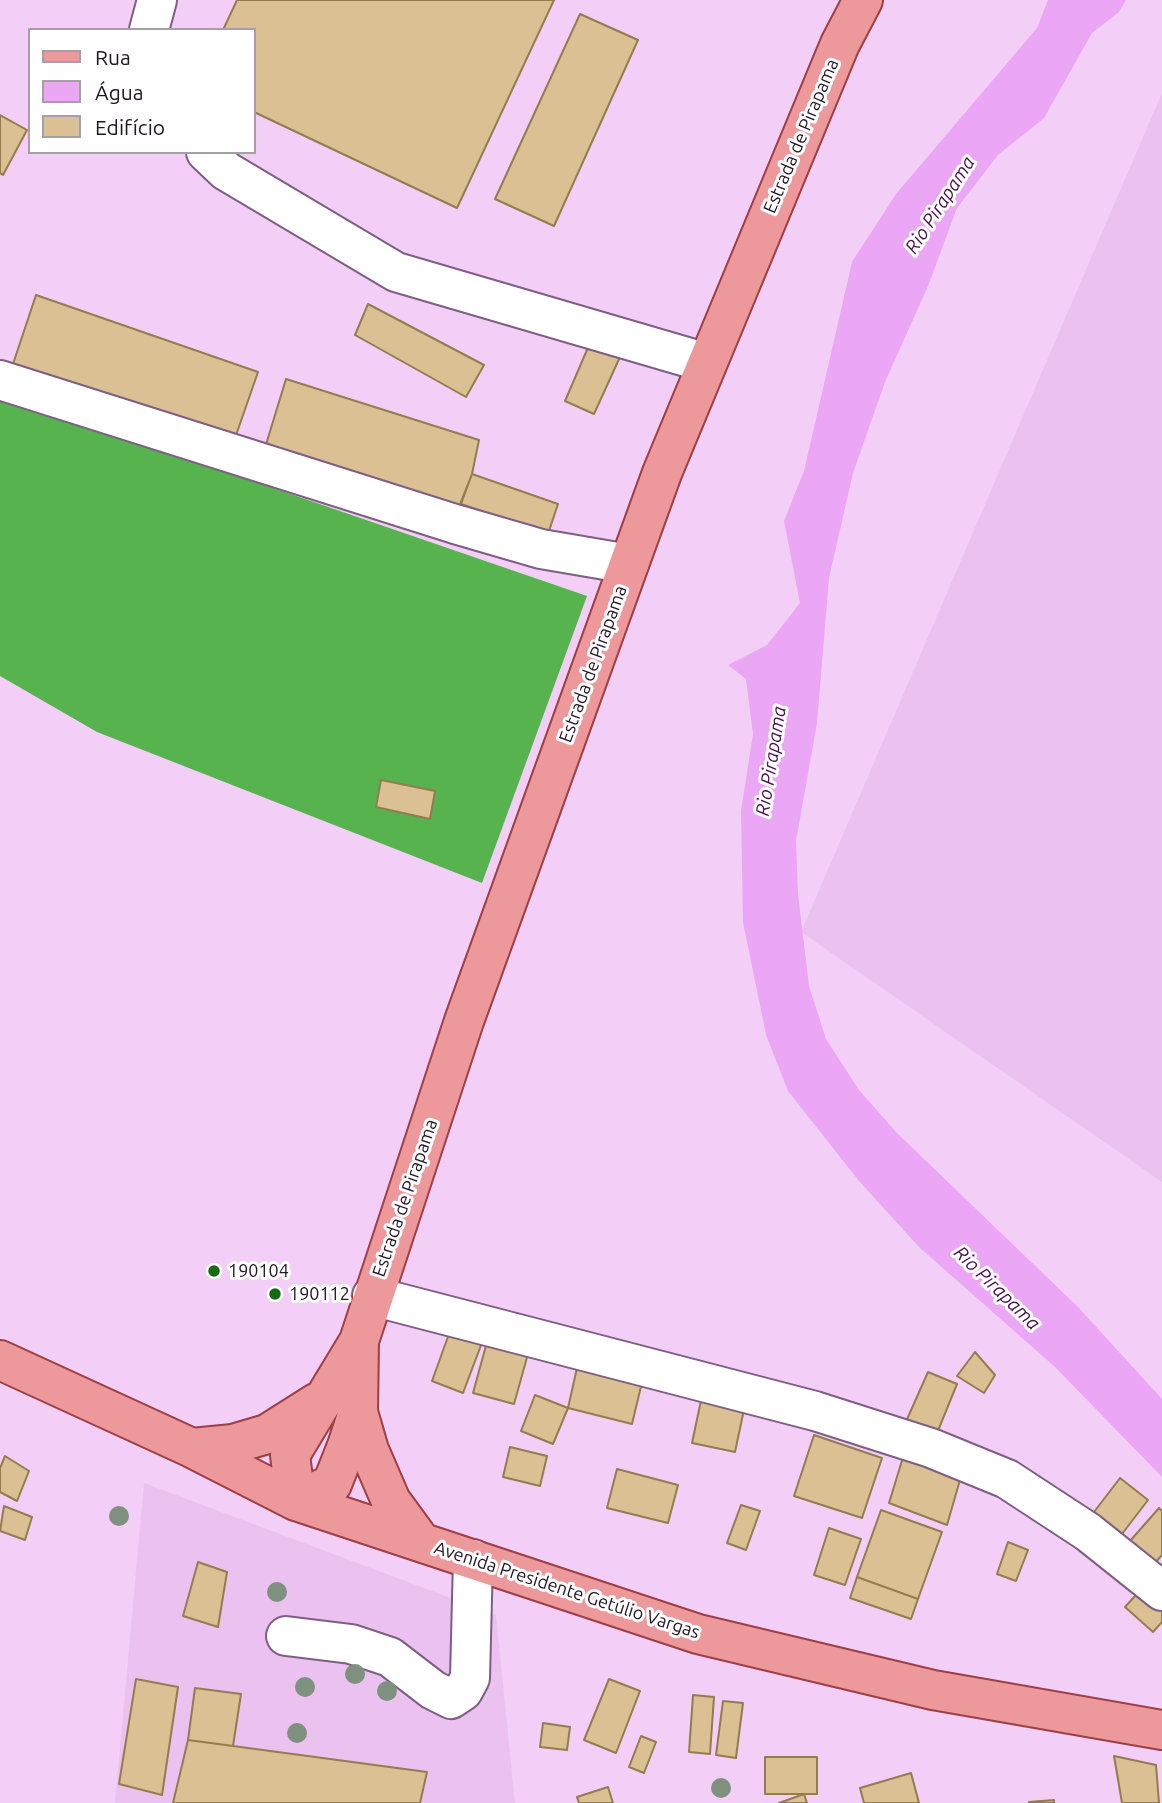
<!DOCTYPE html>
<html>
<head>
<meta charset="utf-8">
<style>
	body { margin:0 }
	#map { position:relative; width:1162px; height:1803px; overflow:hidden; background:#f3cff8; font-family:Ubuntu,sans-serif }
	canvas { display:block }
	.legend { position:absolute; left:28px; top:28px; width:228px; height:126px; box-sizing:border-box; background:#fefefe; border:2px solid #a6a0a6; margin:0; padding:9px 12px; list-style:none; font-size:21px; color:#211423 }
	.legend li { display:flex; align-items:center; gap:14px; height:35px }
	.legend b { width:35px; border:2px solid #a6a0a6 }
</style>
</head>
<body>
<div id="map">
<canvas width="1162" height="1803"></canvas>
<ul class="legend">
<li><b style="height:9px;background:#ed989b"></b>Rua</li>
<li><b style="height:19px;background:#eba6f5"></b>Água</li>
<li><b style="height:19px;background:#dac092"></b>Edifício</li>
</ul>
</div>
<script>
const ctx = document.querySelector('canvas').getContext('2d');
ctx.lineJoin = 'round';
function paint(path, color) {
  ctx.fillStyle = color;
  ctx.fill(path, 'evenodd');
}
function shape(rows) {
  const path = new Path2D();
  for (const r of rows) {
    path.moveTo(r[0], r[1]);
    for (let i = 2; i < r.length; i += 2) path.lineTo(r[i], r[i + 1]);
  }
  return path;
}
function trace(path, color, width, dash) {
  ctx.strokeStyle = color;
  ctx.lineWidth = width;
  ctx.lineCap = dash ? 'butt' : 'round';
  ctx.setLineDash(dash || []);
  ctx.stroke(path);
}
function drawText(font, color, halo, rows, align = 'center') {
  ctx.font = font + ' Ubuntu,sans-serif';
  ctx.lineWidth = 6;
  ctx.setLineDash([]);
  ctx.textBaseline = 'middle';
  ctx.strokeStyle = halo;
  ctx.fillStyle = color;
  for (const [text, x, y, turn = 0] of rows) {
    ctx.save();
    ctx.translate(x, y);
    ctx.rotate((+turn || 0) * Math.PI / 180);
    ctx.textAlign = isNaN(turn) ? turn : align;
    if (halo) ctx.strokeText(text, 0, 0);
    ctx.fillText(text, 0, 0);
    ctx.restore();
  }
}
const built = shape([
	[1162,93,1162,1182,801,932],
	[144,1483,496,1615,515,1803,115,1803]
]);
const forest = shape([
	[0,394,587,596,482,883,97,732,0,676]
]);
const water = shape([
	[1048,0,1126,0,1119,12,1092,33,1044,118,998,155,957,208,928,286,885,382,853,473,829,578,817,723,796,841,798,894,809,986,826,1039,859,1090,897,1133,1078,1307,1162,1399,1162,1477,1055,1367,919,1247,859,1181,788,1091,766,1035,743,922,741,811,753,734,746,679,728,665,767,645,800,603,784,521,804,471,852,262,896,194,1037,28]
]);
const building = shape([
	[237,0,554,0,457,208,254,112,254,30,223,30,237,0],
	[580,14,638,40,554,226,495,199,580,14],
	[0,115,27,130,3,175,0,173,0,115],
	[36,295,258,372,234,441,13,364,36,295],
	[368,304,484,365,466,397,355,335,368,304],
	[590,343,620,357,594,414,565,401,590,343],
	[286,379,479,440,472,474,457,512,264,451,286,379],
	[472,474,558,504,548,534,461,504,472,474],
	[381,780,435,791,430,819,376,807,381,780],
	[454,1320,486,1332,463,1393,432,1381,454,1320],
	[490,1331,531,1343,514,1404,473,1393,490,1331],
	[975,1352,995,1375,984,1393,957,1376,975,1352],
	[579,1359,644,1374,632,1424,568,1408,579,1359],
	[928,1372,957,1384,935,1438,904,1426,928,1372],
	[703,1391,746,1400,735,1452,692,1443,703,1391],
	[535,1395,568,1408,553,1444,521,1431,535,1395],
	[814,1435,882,1458,862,1518,794,1496,814,1435],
	[510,1447,547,1456,540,1486,503,1477,510,1447],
	[904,1454,962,1473,947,1525,889,1503,904,1454],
	[5,1456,29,1471,17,1501,0,1492,0,1468,5,1456],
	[617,1469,678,1485,668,1523,607,1508,617,1469],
	[1120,1478,1148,1500,1122,1534,1094,1512,1120,1478],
	[741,1505,760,1511,746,1550,727,1543,741,1505],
	[4,1506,32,1517,25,1540,0,1531,4,1506],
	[1159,1508,1162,1511,1162,1555,1148,1571,1123,1549,1159,1508],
	[881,1510,942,1532,918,1599,857,1577,881,1510],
	[829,1528,861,1539,845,1585,814,1575,829,1528],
	[1008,1542,1028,1550,1016,1581,997,1574,1008,1542],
	[198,1562,227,1572,218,1627,183,1616,198,1562],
	[857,1577,918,1599,911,1619,850,1598,857,1577],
	[1146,1584,1162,1598,1162,1622,1153,1632,1125,1607,1146,1584],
	[136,1679,178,1687,162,1795,119,1784,136,1679],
	[609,1679,640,1691,616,1753,584,1740,609,1679],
	[195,1688,241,1694,233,1746,188,1740,195,1688],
	[693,1695,714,1697,710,1754,689,1752,693,1695],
	[723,1701,743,1703,736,1758,716,1755,723,1701],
	[543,1723,570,1727,567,1750,540,1747,543,1723],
	[641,1736,656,1742,644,1773,629,1767,641,1736],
	[188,1740,233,1746,427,1772,420,1803,173,1803,188,1740],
	[1114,1756,1156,1765,1159,1803,1122,1803,1114,1756],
	[765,1757,817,1757,817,1794,765,1794,765,1757],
	[911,1773,919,1803,864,1803,860,1788,911,1773],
	[608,1787,613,1803,579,1803,577,1797,608,1787],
	[804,1794,807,1803,779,1803,804,1794],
	[1054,1800,1054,1803,1029,1803,1029,1802,1054,1800]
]);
const minor = shape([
	[149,30,157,0],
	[206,152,226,171,396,272,707,363],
	[0,380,455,524,541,549,629,564],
	[372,1296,815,1411,931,1448,1007,1479,1088,1532,1162,1591],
	[286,1636,351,1644,390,1657,433,1690,451,1699,463,1691,470,1678,473,1559]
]);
const major = shape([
	[0,1360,192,1448,296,1501,698,1634,933,1690,1162,1730],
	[358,1412,369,1450,391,1501,421,1542],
	[192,1448,233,1444,267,1434,316,1403],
	[296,1501,332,1484,347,1446,358,1412,359,1341,464,1021,662,473,840,44,863,0],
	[296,1501,290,1455,359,1341]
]);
const trees = [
	[119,1516],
	[277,1592],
	[355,1674],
	[305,1687],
	[387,1691],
	[297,1733],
	[721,1788]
];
const markers = [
	[214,1271,7,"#166b11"],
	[275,1294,7,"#166b11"]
];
const streetNames = [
	["Estrada de Pirapama",801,136,-67],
	["Estrada de Pirapama",593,664,-70],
	["Estrada de Pirapama",405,1198,-71],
	["Avenida Presidente Getúlio Vargas",567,1590,18]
];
const poiNames = [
	["190104",228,1271],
	["190112",289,1294]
];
const waterNames = [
	["Rio Pirapama",940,205,-57],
	["Rio Pirapama",771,761,-81],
	["Rio Pirapama",997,1288,44]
];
paint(built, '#ebc1f0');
paint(forest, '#56b34e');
paint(water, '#eba6f5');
paint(building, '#dac092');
trace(building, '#947c50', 2);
trace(minor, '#7e5e83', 42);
trace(major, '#9e3e45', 42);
trace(minor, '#fff', 38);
trace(major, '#ed989b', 38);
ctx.fillStyle = '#7e907e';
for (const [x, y] of trees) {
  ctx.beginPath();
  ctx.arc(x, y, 10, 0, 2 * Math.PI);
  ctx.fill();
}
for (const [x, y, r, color] of markers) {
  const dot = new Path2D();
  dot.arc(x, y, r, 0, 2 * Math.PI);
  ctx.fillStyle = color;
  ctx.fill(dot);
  trace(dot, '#fefefe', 2.5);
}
drawText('18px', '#211423', '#fefefe', streetNames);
drawText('18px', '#211423', '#fefefe', poiNames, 'left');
drawText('italic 19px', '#450e4d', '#fefefe', waterNames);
</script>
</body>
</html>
